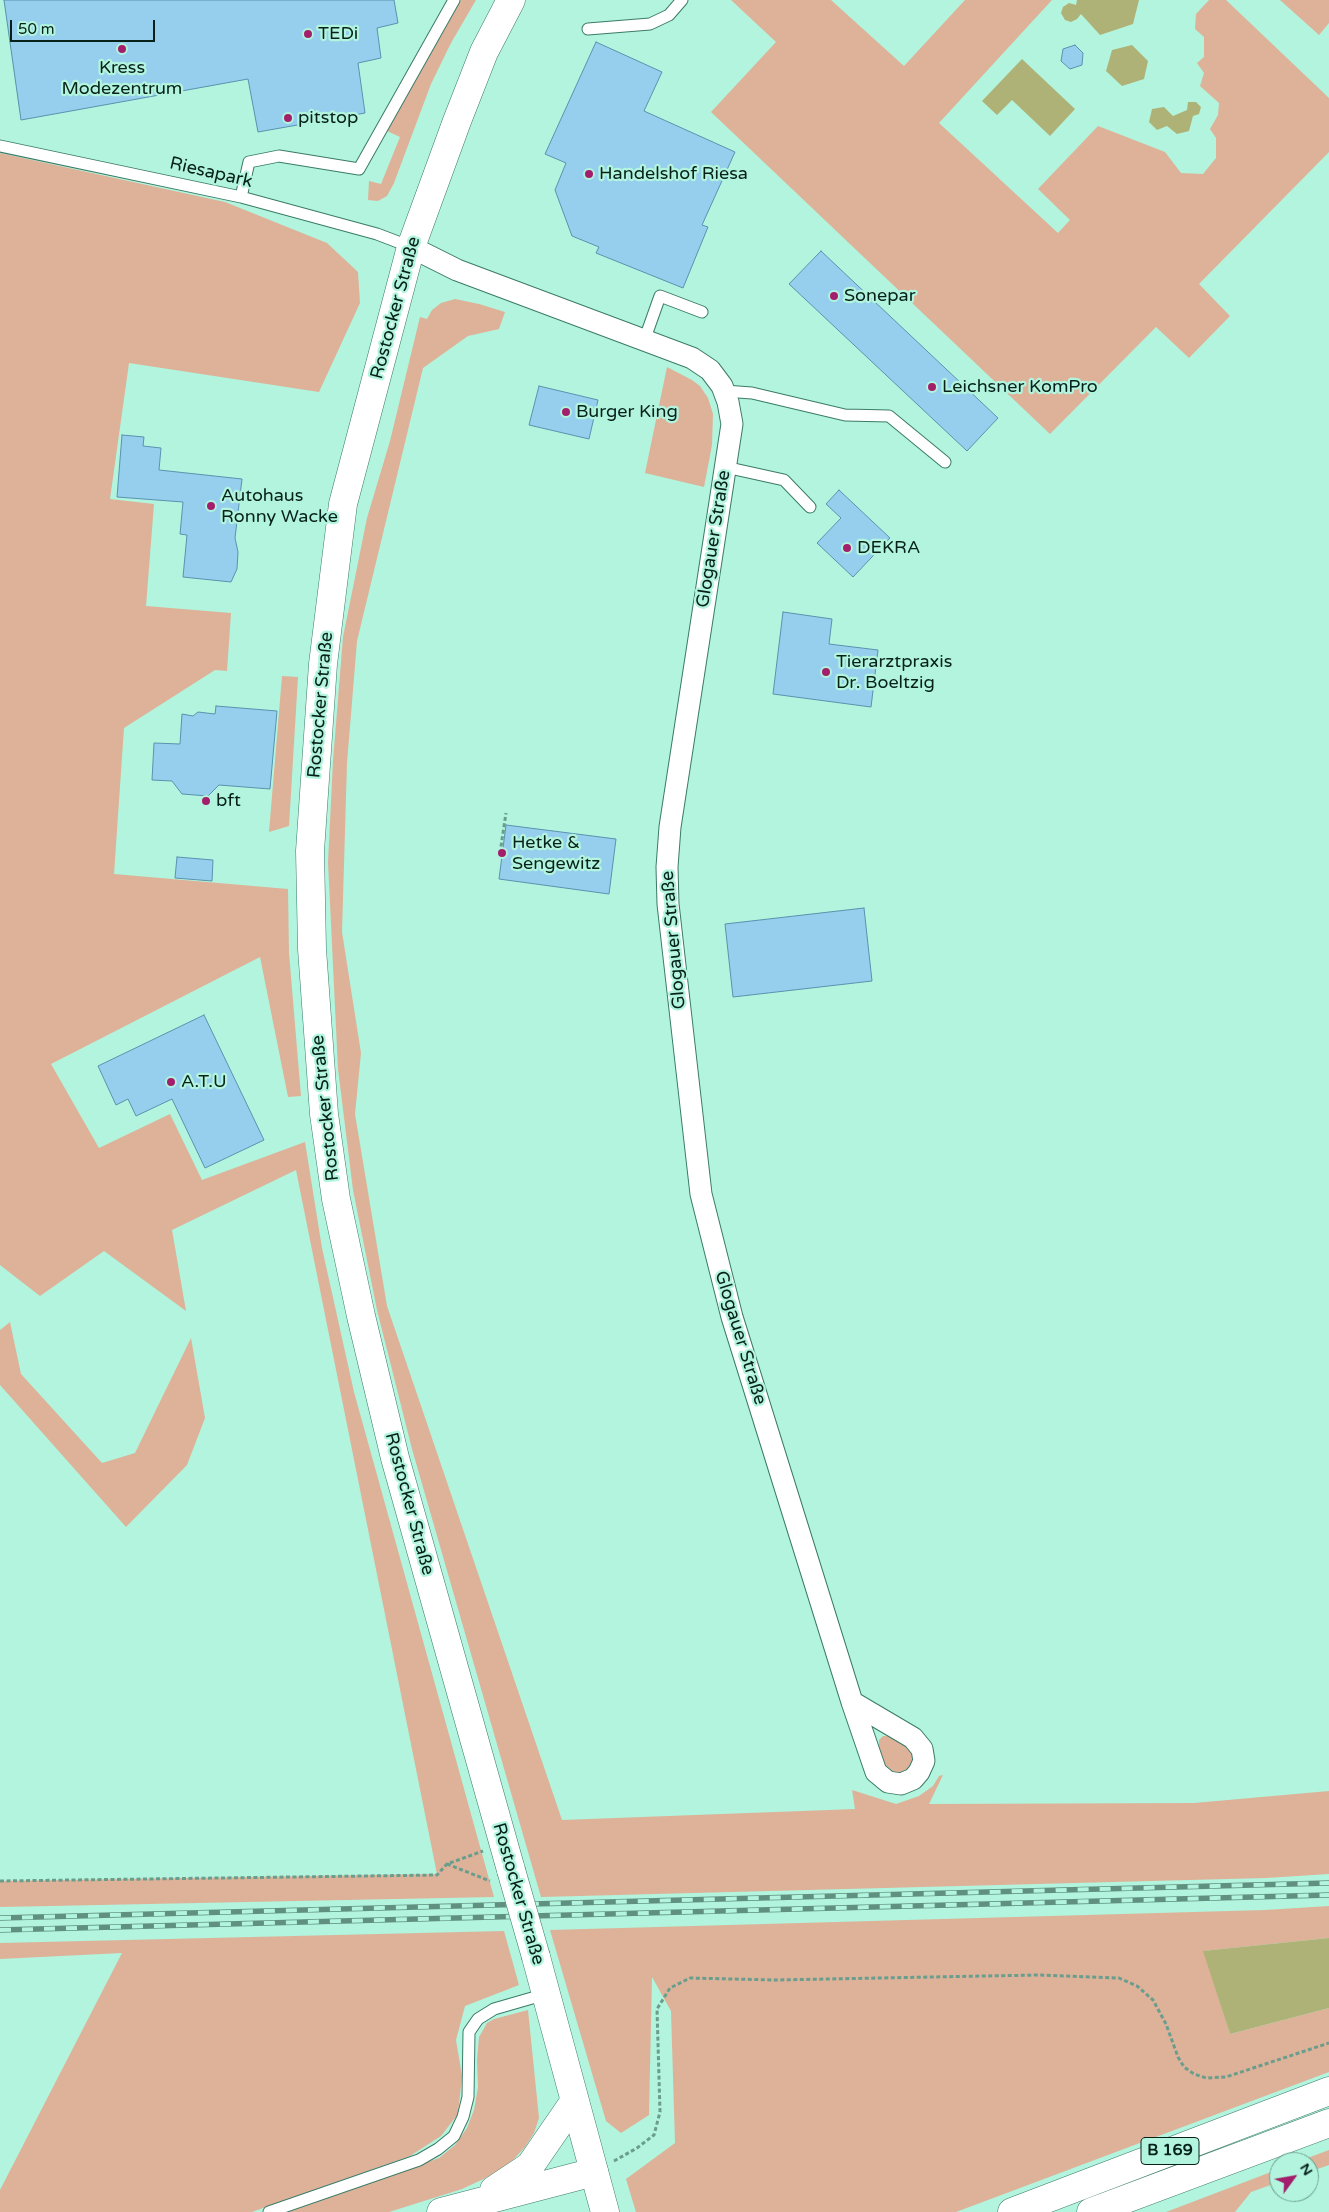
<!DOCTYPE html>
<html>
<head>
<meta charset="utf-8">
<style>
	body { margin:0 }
	#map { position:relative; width:1329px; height:2212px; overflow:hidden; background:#b2f4dd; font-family:"Varela Round",sans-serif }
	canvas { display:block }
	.north { position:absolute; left:1269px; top:2152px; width:50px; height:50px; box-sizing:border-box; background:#b2f4dd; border:1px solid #6da08f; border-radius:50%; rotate:58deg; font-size:14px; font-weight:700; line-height:20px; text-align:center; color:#06211a }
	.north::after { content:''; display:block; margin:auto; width:18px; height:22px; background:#a31e6b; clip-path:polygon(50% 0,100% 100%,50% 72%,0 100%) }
	.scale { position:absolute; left:10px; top:20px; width:145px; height:22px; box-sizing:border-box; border:2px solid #06211a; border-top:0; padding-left:6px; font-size:15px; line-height:18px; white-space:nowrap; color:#06211a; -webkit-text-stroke:4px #b2f4dd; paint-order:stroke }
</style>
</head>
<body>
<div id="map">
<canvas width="1329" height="2212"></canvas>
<div class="north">N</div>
<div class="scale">50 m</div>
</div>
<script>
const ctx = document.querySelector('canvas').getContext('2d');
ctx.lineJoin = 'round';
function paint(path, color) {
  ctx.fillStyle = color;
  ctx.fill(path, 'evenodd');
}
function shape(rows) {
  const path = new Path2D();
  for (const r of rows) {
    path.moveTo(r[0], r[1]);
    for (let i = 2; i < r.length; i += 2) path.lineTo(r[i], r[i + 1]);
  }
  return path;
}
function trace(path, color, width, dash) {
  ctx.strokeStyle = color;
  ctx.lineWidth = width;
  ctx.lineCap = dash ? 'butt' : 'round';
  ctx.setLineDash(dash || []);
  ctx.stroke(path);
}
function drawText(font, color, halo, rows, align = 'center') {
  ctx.font = font + ' "Varela Round",sans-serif';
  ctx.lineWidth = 4.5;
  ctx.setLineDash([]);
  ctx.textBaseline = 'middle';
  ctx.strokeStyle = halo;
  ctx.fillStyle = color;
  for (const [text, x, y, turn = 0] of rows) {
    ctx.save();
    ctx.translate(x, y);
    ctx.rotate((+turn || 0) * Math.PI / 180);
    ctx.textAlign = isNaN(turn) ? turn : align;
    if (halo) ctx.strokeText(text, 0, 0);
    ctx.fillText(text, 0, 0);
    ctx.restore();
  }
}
const green = shape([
	[461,0,476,0,451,43,431,84,394,183,387,196,378,201,368,200,369,181,381,184,400,137,387,131],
	[731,0,831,0,904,66,965,0,1052,0,939,123,1058,233,1070,220,1038,189,1098,126,1165,152,1181,173,1203,174,1216,158,1216,138,1210,129,1218,115,1219,103,1200,86,1204,73,1197,63,1204,57,1204,37,1195,29,1196,14,1209,0,1226,0,1329,98,1329,152,1199,284,1230,316,1189,358,1156,327,1050,434,711,112,776,42],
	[1280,0,1329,0,1329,23,1319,35],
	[0,153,225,202,327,243,358,272,360,303,319,392,129,363,110,499,154,504,146,606,231,613,227,671,215,670,124,728,114,874,288,889,289,953,301,1096,288,1097,260,957,51,1064,99,1148,170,1114,202,1180,305,1142,322,1248,354,1392,494,1897,0,1907,0,1881,437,1874,296,1170,172,1230,186,1311,104,1251,40,1296,0,1265],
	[455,299,479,304,505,312,499,329,468,336,423,368,357,641,347,763,342,932,361,1053,355,1114,387,1306,562,1820,855,1809,852,1790,896,1804,919,1796,933,1786,939,1776,943,1775,929,1804,1194,1803,1329,1791,1329,1874,1266,1878,541,1897,412,1449,377,1310,353,1190,338,1069,328,862,333,761,343,637,367,518,390,441,420,317,427,319,432,310,441,303],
	[667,367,692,380,700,386,708,398,713,414,712,445,704,487,645,473],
	[282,676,298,677,289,826,269,832],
	[10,1322,21,1374,102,1463,135,1453,191,1338,205,1418,187,1465,126,1527,0,1385,0,1330],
	[883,1736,888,1736,906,1745,911,1752,913,1760,908,1769,901,1773,894,1772,884,1764,879,1746,879,1740],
	[1329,1906,1329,1938,1204,1951,1230,2034,1329,2008,1329,2072,956,2212,636,2212,626,2179,675,2143,671,2011,652,1977,649,2115,621,2133,606,2121,550,1930,1265,1910],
	[504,1931,519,1985,465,2006,456,2040,462,2076,458,2114,441,2136,410,2156,252,2212,0,2212,0,2190,122,1953,0,1959,0,1943],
	[528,2010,539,2118,534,2133,525,2147,505,2169,462,2189,389,2212,287,2212,439,2158,455,2145,467,2128,474,2110,478,2087,477,2060,479,2037,487,2023,494,2019],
	[1329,2150,1329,2165,1309,2172,1309,2162,1297,2162],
	[1279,2169,1279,2182,1251,2192,1235,2212,1166,2212]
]);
const water = shape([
	[1077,0,1139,0,1133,24,1100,35,1081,14,1077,19,1071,22,1065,20,1061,13,1063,7,1069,3,1076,5],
	[1132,45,1148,61,1144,79,1122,86,1106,71,1112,50],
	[1022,59,1075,109,1050,136,1012,100,997,115,982,101],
	[1188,102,1196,102,1201,107,1199,114,1193,116,1189,131,1177,134,1167,126,1157,130,1149,122,1152,109,1164,107,1173,116,1187,110],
	[1329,1938,1329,2008,1230,2034,1203,1951]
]);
const building = shape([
	[4,0,394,0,398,23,377,28,381,58,358,63,365,113,258,132,248,79,21,120,4,0],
	[596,42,662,72,644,111,735,152,702,225,708,227,683,288,596,253,599,247,572,236,555,190,566,163,545,154,596,42],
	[1075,45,1083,53,1082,65,1070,69,1061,61,1063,49,1075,45],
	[821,251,998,418,967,451,789,284,821,251],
	[539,386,598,400,589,439,529,425,539,386],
	[122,435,144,437,143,446,161,448,159,470,242,479,235,538,238,552,237,569,231,582,183,577,187,535,180,534,183,502,117,497,122,435],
	[839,490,890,538,853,577,817,543,841,518,826,504,839,490],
	[783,612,832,619,829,644,878,650,871,707,773,694,783,612],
	[216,706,277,711,270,789,219,785,208,796,182,794,172,781,152,780,154,743,180,744,182,714,193,716,198,712,215,714,216,706],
	[506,825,616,839,609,894,499,879,506,825],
	[177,857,213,860,212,881,175,878,177,857],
	[864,908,872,981,733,997,725,924,864,908],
	[204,1015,264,1140,205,1168,172,1099,136,1116,128,1099,116,1105,98,1066,204,1015]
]);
const path = shape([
	[500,853,506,813],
	[447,1864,490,1881],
	[0,1881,437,1875,447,1864,483,1851],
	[614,2161,637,2148,654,2135,660,2112,657,2009,670,1988,690,1978,776,1980,1038,1975,1119,1978,1137,1986,1153,2000,1166,2024,1178,2057,1184,2067,1194,2074,1206,2078,1226,2077,1329,2043]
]);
const service = shape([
	[588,29,650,24,669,15,682,0],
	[0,146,241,197,377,234,411,247],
	[241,197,249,162,279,156,359,169,454,0],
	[644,341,660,296,702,312],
	[724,391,752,393,845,415,889,416,945,462],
	[725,467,784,480,810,507],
	[269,2212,419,2160,438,2149,454,2136,463,2117,468,2097,469,2032,478,2019,494,2009,546,1994]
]);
const minor = shape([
	[411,247,457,270,692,358,710,370,722,386,728,402,732,424,670,827,667,867,668,904,701,1194,732,1317,852,1702,876,1772,888,1782,901,1784,913,1779,919,1772,924,1761,922,1749,913,1738,852,1702]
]);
const tertiary = shape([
	[511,1870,395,1458,361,1316,336,1199,324,1114,312,949,310,851,323,664,343,504,411,247,457,121,484,52,511,0],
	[536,1957,605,2212]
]);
const trunk = shape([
	[494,2190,530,2166,574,2102],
	[441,2212,594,2172],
	[1012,2212,1329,2091],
	[1091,2212,1329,2123]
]);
const rail = shape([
	[0,1918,1329,1883],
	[0,1930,1329,1895]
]);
const tertiaryBridge = shape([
	[511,1870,536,1957]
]);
const markers = [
	[308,34,5,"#a31e6b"],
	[122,49,5,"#a31e6b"],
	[288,118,5,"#a31e6b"],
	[589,174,5,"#a31e6b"],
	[834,296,5,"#a31e6b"],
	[932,387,5,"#a31e6b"],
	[566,412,5,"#a31e6b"],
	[211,506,5,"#a31e6b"],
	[847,548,5,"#a31e6b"],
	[826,672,5,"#a31e6b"],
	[206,801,5,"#a31e6b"],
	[502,853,5,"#a31e6b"],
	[171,1082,5,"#a31e6b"]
];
const shields = [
	[1170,2151,58]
];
const shieldNames = [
	["B 169",1170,2151]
];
const poiNames = [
	["TEDi",318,34],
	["Kress",122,68,"center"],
	["Modezentrum",122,89,"center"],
	["pitstop",298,118],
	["Handelshof Riesa",599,174],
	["Sonepar",844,296],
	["Leichsner KomPro",942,387],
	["Burger King",576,412],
	["Autohaus",221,496],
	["Ronny Wacke",221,517],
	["DEKRA",857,548],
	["Tierarztpraxis",836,662],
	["Dr. Boeltzig",836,683],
	["bft",216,801],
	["Hetke &",512,843],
	["Sengewitz",512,864],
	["A.T.U",181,1082]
];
const streetNames = [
	["Riesapark",211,173,13],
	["Rostocker Straße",396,308,-75],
	["Glogauer Straße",714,539,-81],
	["Rostocker Straße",321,705,-85],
	["Glogauer Straße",674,940,-95],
	["Rostocker Straße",326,1108,-96],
	["Glogauer Straße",740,1338,73],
	["Rostocker Straße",409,1504,75],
	["Rostocker Straße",518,1894,74]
];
paint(green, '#ddb299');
paint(water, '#afb276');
paint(building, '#95cfed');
trace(building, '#5992ae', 1);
trace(service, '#3b7b67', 13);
trace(minor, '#3b7b67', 23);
trace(tertiary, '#3b7b67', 29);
trace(trunk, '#3b7b67', 29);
trace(path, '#6b9d8d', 3, [4, 2.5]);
trace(service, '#fff', 11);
trace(minor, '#fff', 21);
trace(tertiary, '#fff', 28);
trace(trunk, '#fff', 28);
trace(rail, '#609080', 5.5);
trace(rail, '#b2f4dd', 4, [11]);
trace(tertiaryBridge, '#3b7b67', 29, []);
trace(tertiaryBridge, '#fff', 28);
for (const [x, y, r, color] of markers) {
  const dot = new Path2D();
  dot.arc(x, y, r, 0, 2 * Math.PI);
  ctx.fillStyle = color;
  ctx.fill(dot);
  trace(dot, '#b2f4dd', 2);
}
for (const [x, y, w] of shields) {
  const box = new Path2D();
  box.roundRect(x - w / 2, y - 13.5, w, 27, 4);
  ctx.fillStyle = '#b2f4dd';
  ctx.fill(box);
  trace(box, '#06211a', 1);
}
drawText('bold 16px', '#06211a', null, shieldNames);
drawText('18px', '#06211a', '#b2f4dd', poiNames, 'left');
drawText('18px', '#06211a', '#b2f4dd', streetNames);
</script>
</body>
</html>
